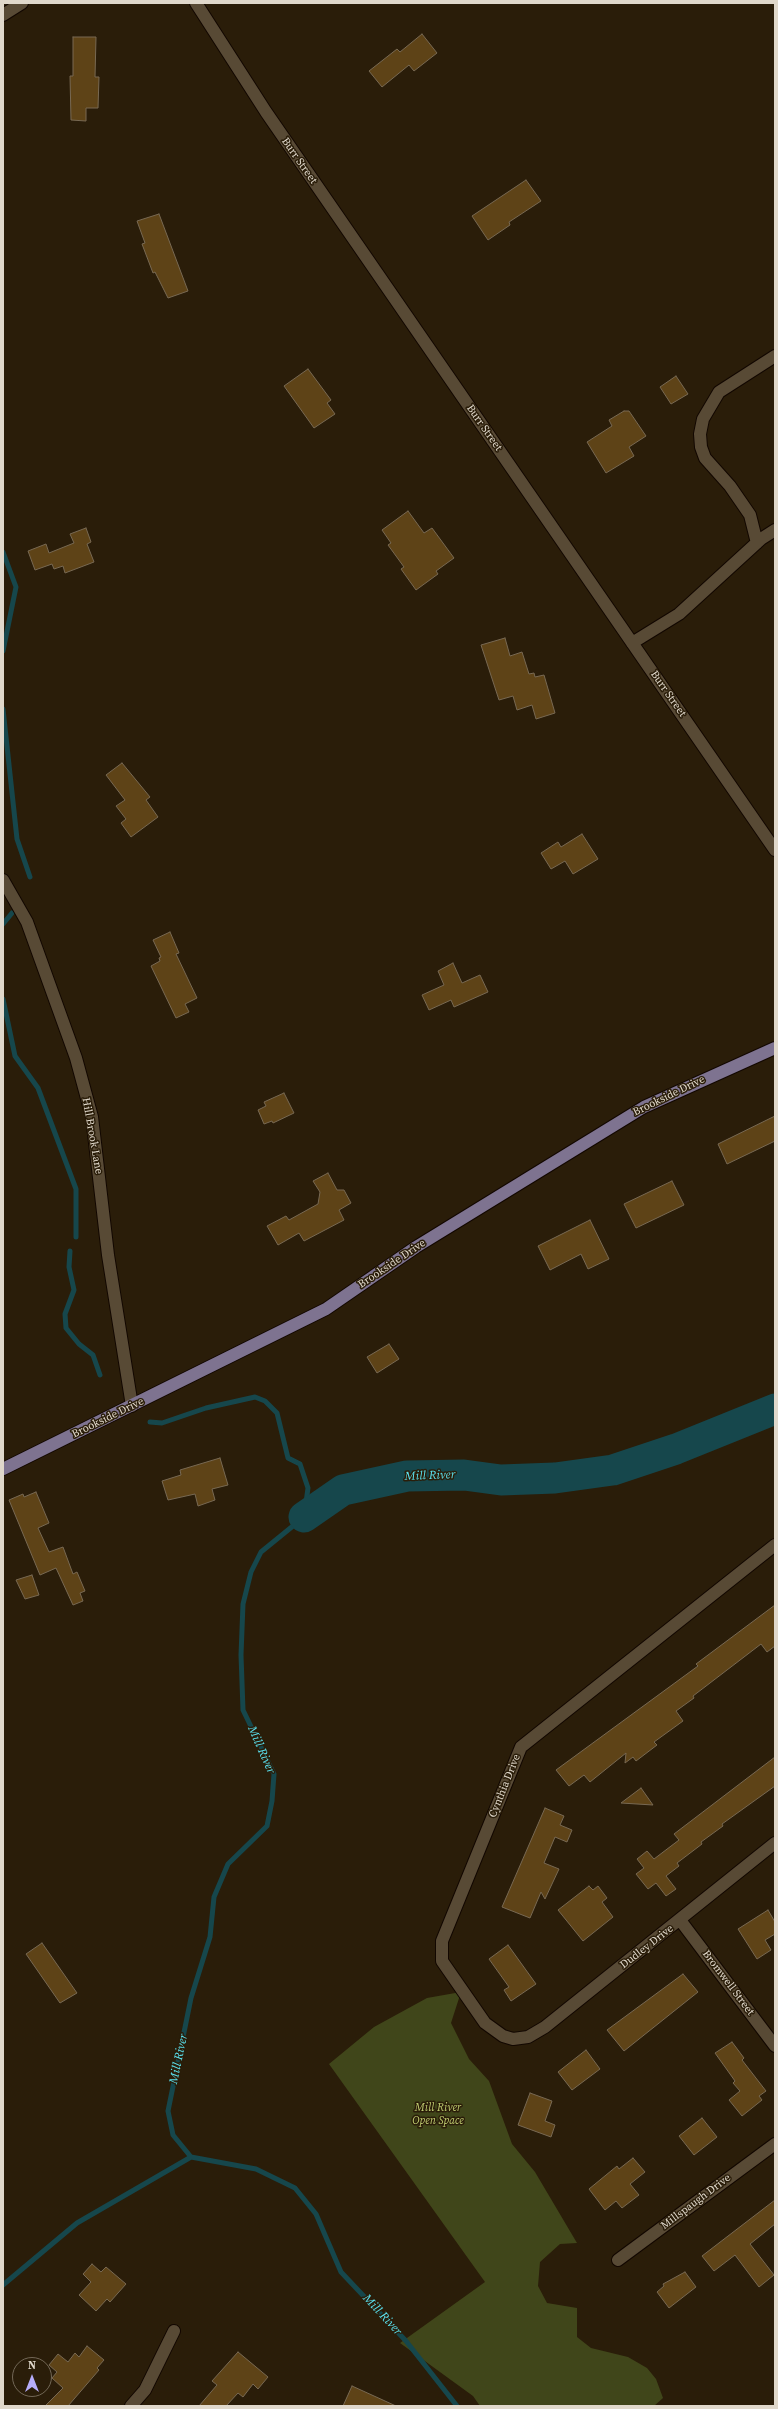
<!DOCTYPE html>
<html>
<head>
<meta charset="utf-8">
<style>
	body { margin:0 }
	#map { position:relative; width:778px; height:2409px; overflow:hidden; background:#2a1d09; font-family:"Source Serif 4",serif }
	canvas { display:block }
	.frame { position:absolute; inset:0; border:4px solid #e0d8cb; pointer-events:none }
	.north { position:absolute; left:12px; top:2357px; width:40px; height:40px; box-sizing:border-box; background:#2a1d09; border:1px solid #736857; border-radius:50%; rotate:0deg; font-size:11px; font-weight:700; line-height:16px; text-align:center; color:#e0d8cb }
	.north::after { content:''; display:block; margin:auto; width:14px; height:18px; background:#b5acf9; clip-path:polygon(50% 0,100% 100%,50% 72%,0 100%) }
</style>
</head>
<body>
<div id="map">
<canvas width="778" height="2409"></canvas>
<div class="frame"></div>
<div class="north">N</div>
</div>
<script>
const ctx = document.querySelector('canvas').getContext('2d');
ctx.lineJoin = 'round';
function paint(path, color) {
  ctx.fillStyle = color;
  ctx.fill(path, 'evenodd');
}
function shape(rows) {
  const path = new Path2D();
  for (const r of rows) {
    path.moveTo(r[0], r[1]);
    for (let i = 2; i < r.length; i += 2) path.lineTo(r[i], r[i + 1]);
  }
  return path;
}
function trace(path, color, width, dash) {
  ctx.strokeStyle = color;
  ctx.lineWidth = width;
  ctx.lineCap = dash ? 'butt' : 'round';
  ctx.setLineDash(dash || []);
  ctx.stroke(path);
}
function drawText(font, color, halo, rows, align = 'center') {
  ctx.font = font + ' "Source Serif 4",serif';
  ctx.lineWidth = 3;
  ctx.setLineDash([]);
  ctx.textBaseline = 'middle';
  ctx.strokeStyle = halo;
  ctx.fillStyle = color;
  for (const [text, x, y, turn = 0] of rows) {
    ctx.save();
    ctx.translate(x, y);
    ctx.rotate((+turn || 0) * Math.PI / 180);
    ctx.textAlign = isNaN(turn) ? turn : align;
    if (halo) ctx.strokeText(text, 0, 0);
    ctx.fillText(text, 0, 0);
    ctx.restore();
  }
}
const green = shape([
	[461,1992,451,2023,469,2059,489,2081,512,2144,535,2172,577,2243,560,2244,540,2262,538,2286,547,2303,577,2308,577,2337,591,2348,628,2357,647,2368,656,2379,663,2398,654,2406,480,2406,473,2396,400,2343,485,2282,329,2064,374,2027,427,1998]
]);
const stream = shape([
	[3,552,16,587,3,651],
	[3,709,17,839,30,877],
	[3,924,12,913],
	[3,999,15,1056,38,1088,76,1189,76,1237],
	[70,1251,69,1267,74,1290,65,1314,66,1328,79,1344,93,1355,100,1375],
	[150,1422,162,1423,206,1408,255,1397,265,1401,277,1413,288,1458,300,1464,308,1488,304,1517,261,1552,251,1572,243,1604,241,1655,243,1710,274,1774,272,1801,267,1826,228,1864,214,1897,210,1937,191,1998,168,2111,173,2135,191,2157,256,2169,295,2188,316,2214,341,2272,406,2341,457,2406],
	[3,2285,77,2223,191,2157]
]);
const river = shape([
	[304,1517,343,1490,407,1476,464,1475,501,1480,555,1478,613,1470,676,1449,775,1409]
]);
const building = shape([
	[422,34,437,53,414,71,409,65,382,87,369,71,397,49,400,52,422,34],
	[73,37,96,37,95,77,99,77,98,108,86,108,86,121,71,120,70,76,73,76,73,37],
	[526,180,541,201,509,222,510,225,488,240,472,216,526,180],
	[159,214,188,291,168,298,155,272,153,273,142,244,145,243,137,221,159,214],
	[308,369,331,400,327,403,335,414,314,428,284,386,308,369],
	[676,376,688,394,671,404,660,387,676,376],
	[624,411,629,411,646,436,629,447,634,456,606,473,587,442,612,426,609,420,624,411],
	[408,511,424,533,432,528,454,558,436,571,438,574,416,590,401,569,404,567,388,545,391,543,382,530,408,511],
	[86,528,91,542,87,544,94,562,65,573,63,566,54,569,52,564,35,570,28,551,46,544,49,553,74,543,70,534,86,528],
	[505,638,510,656,522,652,529,674,534,673,535,677,544,675,555,713,536,719,532,705,517,710,513,696,499,700,481,645,505,638],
	[122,763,150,797,146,800,158,817,131,837,121,823,126,819,116,806,125,800,106,775,122,763],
	[582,834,598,859,573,874,565,861,551,869,541,853,558,842,561,847,582,834],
	[170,932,179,953,176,954,197,998,185,1004,189,1012,176,1018,151,966,160,961,159,958,161,957,153,940,170,932],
	[453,963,462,983,480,975,488,992,454,1007,451,1000,429,1010,422,995,444,985,438,971,453,963],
	[284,1093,294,1113,273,1123,272,1121,264,1124,258,1110,266,1106,264,1102,284,1093],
	[775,1116,775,1141,727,1164,718,1144,775,1116],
	[328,1173,337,1190,344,1190,351,1203,339,1210,344,1220,304,1241,299,1233,278,1245,267,1226,286,1216,289,1220,318,1204,320,1192,313,1181,328,1173],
	[672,1181,684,1205,636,1228,624,1204,672,1181],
	[590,1220,609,1259,588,1269,581,1254,550,1270,538,1246,590,1220],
	[389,1344,399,1359,377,1373,367,1357,389,1344],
	[220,1458,228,1485,212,1489,215,1500,198,1506,195,1494,168,1500,162,1481,181,1475,180,1470,220,1458],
	[36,1492,49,1523,38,1528,49,1552,63,1547,73,1574,77,1572,85,1591,80,1593,83,1601,73,1605,56,1568,40,1575,9,1500,23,1494,24,1497,36,1492],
	[32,1575,39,1595,25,1599,16,1580,32,1575],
	[775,1605,775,1646,767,1652,761,1644,693,1696,694,1698,676,1711,683,1721,654,1742,657,1745,636,1761,633,1757,625,1763,626,1753,590,1782,584,1775,569,1786,556,1770,698,1666,696,1664,775,1605],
	[775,1757,775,1786,722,1824,723,1826,701,1842,702,1844,677,1863,679,1866,666,1876,676,1889,666,1896,656,1883,648,1889,636,1874,644,1868,637,1859,647,1851,654,1859,679,1840,674,1834,775,1757],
	[641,1788,653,1805,621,1803,641,1788],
	[545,1808,564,1816,560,1825,572,1830,567,1842,555,1837,544,1863,559,1869,545,1899,541,1892,530,1918,502,1907,545,1808],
	[589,1886,593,1890,598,1886,607,1898,602,1902,613,1917,583,1941,558,1910,589,1886],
	[768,1910,775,1922,775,1934,765,1940,771,1950,757,1959,738,1929,768,1910],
	[42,1943,77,1993,60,2003,26,1954,42,1943],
	[508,1945,536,1984,511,2001,504,1990,509,1987,489,1959,508,1945],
	[683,1974,698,1992,624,2051,607,2030,683,1974],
	[732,2042,744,2058,742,2060,766,2091,759,2096,762,2100,742,2116,729,2100,740,2091,733,2083,735,2081,715,2053,732,2042],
	[586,2050,600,2069,572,2090,558,2072,586,2050],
	[530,2093,552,2101,545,2121,555,2125,551,2137,518,2125,530,2093],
	[702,2118,717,2137,694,2155,679,2136,702,2118],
	[633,2158,645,2172,630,2184,639,2195,622,2208,616,2201,605,2210,589,2189,617,2166,619,2169,633,2158],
	[775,2200,775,2224,750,2244,774,2275,759,2287,735,2255,714,2271,702,2256,775,2200],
	[92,2264,101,2272,106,2267,126,2284,110,2302,107,2299,96,2311,79,2295,91,2282,83,2274,92,2264],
	[685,2272,696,2287,669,2308,657,2292,664,2286,663,2284,685,2272],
	[87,2346,104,2360,97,2368,99,2370,68,2406,45,2406,63,2388,52,2378,57,2372,49,2365,58,2354,68,2362,75,2353,79,2357,87,2346],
	[238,2352,268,2377,258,2389,253,2384,243,2397,238,2393,226,2406,199,2406,217,2385,212,2381,238,2352],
	[352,2386,396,2406,343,2406,352,2386]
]);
const minor = shape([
	[196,3,266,112,775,850],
	[3,15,22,3],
	[757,543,750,515,730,486,705,458,701,447,700,434,703,419,719,392,775,356],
	[632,643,679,614,761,539,775,530],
	[3,880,27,922,76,1058,92,1117,108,1255,132,1406],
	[775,1545,521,1747,442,1941,442,1961,485,2023,503,2036,513,2039,528,2037,545,2027,775,1843],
	[680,1920,775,2046],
	[618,2260,775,2144],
	[131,2406,145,2390,174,2331]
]);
const major = shape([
	[3,1469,326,1309,416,1247,644,1107,775,1048]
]);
const streetNames = [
	["Burr Street",299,161,55],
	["Burr Street",484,428,55],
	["Burr Street",668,694,55],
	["Brookside Drive",669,1096,-26],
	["Hill Brook Lane",92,1136,80],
	["Brookside Drive",392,1264,-34],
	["Brookside Drive",108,1418,-26],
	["Cynthia Drive",505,1786,-68],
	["Dudley Drive",647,1947,-38],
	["Bromwell Street",728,1983,53],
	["Millspaugh Drive",696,2202,-37]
];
const parkNames = [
	["Mill River",438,2108],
	["Open Space",438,2121]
];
const waterNames = [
	["Mill River",430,1476,-2],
	["Mill River",261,1750,66],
	["Mill River",179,2059,-78],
	["Mill River",382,2315,47]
];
paint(green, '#40461a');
trace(stream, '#16474c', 5);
trace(river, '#16474c', 31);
paint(building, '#5e4317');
trace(building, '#786953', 1);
trace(minor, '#120700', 14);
trace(major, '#120700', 14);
trace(minor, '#584a35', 12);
trace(major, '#7e7390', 12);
drawText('11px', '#e0d8cb', '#2a1d09', streetNames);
drawText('italic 11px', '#c0cd71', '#2a1d09', parkNames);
drawText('italic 12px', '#5ae1ef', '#2a1d09', waterNames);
</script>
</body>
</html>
